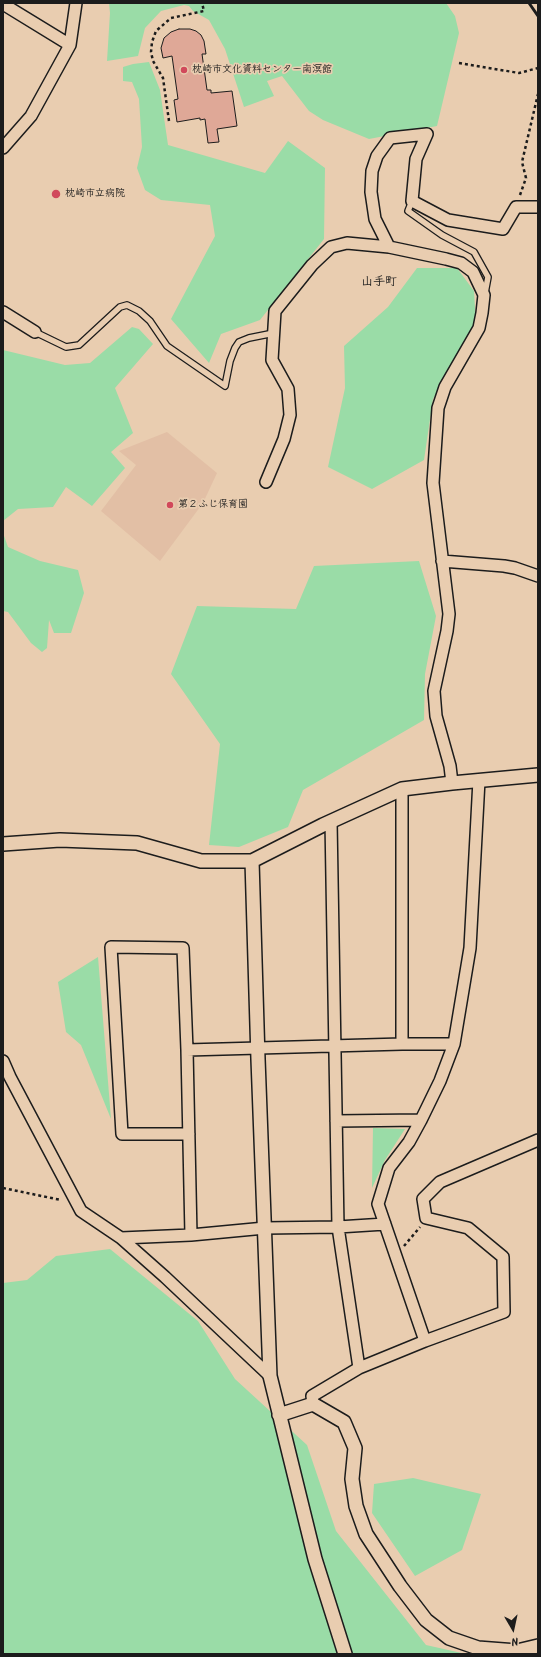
<!DOCTYPE html>
<html>
<head>
<meta charset="utf-8">
<style>
	body { margin:0 }
	#map { position:relative; width:541px; height:1657px; overflow:hidden; background:#e9cdb0; font-family:Kalam,sans-serif }
	canvas { display:block }
	.frame { position:absolute; inset:0; border:4px solid #1c1c1c; pointer-events:none }
	.north { position:absolute; left:493px; top:1609px; width:40px; height:40px; -webkit-text-stroke:3px #e9cdb0; paint-order:stroke; rotate:171deg; font-size:11px; font-weight:700; line-height:16px; text-align:center; color:#1c1c1c }
	.north::after { content:''; display:block; margin:auto; width:14px; height:18px; background:#1c1c1c; clip-path:polygon(50% 0,100% 100%,50% 72%,0 100%) }
</style>
</head>
<body>
<div id="map">
<canvas width="541" height="1657"></canvas>
<div class="frame"></div>
<div class="north">N</div>
</div>
<script>
const ctx = document.querySelector('canvas').getContext('2d');
ctx.lineJoin = 'round';
function paint(path, color) {
  ctx.fillStyle = color;
  ctx.fill(path, 'evenodd');
}
function shape(rows) {
  const path = new Path2D();
  for (const r of rows) {
    path.moveTo(r[0], r[1]);
    for (let i = 2; i < r.length; i += 2) path.lineTo(r[i], r[i + 1]);
  }
  return path;
}
function trace(path, color, width, dash) {
  ctx.strokeStyle = color;
  ctx.lineWidth = width;
  ctx.lineCap = dash ? 'butt' : 'round';
  ctx.setLineDash(dash || []);
  ctx.stroke(path);
}
function drawText(font, color, halo, rows, align = 'center') {
  ctx.font = font + ' Kalam,"Klee One",sans-serif';
  ctx.lineWidth = 3.5;
  ctx.setLineDash([]);
  ctx.textBaseline = 'middle';
  ctx.strokeStyle = halo;
  ctx.fillStyle = color;
  for (const [text, x, y, turn = 0] of rows) {
    ctx.save();
    ctx.translate(x, y);
    ctx.rotate((+turn || 0) * Math.PI / 180);
    ctx.textAlign = isNaN(turn) ? turn : align;
    if (halo) ctx.strokeText(text, 0, 0);
    ctx.fillText(text, 0, 0);
    ctx.restore();
  }
}
const built = shape([
	[167,432,217,473,203,503,160,561,101,511,136,465,119,451]
]);
const green = shape([
	[109,3,446,3,455,16,459,33,437,126,369,139,323,120,309,111,282,76,267,81,274,96,244,107,225,49,209,20,193,11,189,6,184,5,161,11,145,28,138,56,107,61,110,13],
	[149,62,160,90,168,145,265,173,288,141,325,168,324,239,260,320,221,334,209,363,171,319,215,236,210,205,161,200,145,190,137,168,142,147,139,99,132,82,123,81,123,67,133,64],
	[417,268,457,268,474,291,476,325,433,399,424,460,372,489,328,467,345,388,344,346,388,307],
	[132,327,139,329,153,344,115,388,133,433,111,452,125,468,92,506,66,487,53,507,18,509,3,521,3,350,65,365,90,363],
	[3,533,8,547,40,561,78,570,84,593,71,633,54,633,49,620,47,648,42,652,31,643,8,612,3,611],
	[419,561,436,616,425,674,424,720,303,790,288,827,239,847,209,845,220,744,171,674,197,606,296,609,314,566],
	[98,957,111,1119,81,1045,66,1032,58,982],
	[373,1128,405,1129,385,1160,372,1188],
	[110,1249,198,1321,235,1379,307,1445,336,1531,426,1645,466,1654,3,1654,3,1283,27,1280,56,1256],
	[413,1478,481,1494,462,1550,415,1576,372,1513,374,1484]
]);
const building = shape([
	[179,29,190,29,196,31,201,35,204,41,206,54,202,54,207,90,211,90,211,93,232,91,237,126,217,129,219,142,208,143,205,119,200,120,200,118,177,122,174,100,178,99,172,56,163,58,161,48,164,38,171,32,179,29]
]);
const path = shape([
	[459,63,519,73,538,68],
	[169,121,163,78,153,61,151,52,152,42,156,31,171,18,204,11,202,3],
	[520,195,526,178,522,162,538,94],
	[3,1188,61,1200],
	[404,1246,420,1227]
]);
const service = shape([
	[412,201,408,211,442,235,474,252,488,277,485,293],
	[35,332,66,347,79,345,120,307,127,305,139,311,150,321,167,346,225,386,230,361,235,348,239,342,249,338,274,333]
]);
const minor = shape([
	[3,4,70,45],
	[3,148,31,116,70,45,76,3],
	[389,247,375,219,371,192,372,171,377,156,390,138,427,134,416,159,412,201,448,220,503,229,516,207,538,207],
	[3,312,35,332],
	[266,482,284,439,290,415,288,389,272,360,275,311,312,265,331,247,347,243,389,247,446,259,461,263,473,272,484,295,482,313,479,328,445,387,438,408,433,483,449,614,447,631,434,691,436,716,450,766,452,783],
	[442,561,504,566,515,568,538,576],
	[402,789,402,1044],
	[331,821,338,1227,359,1368],
	[187,1050,402,1044,454,1044],
	[3,1061,10,1077,81,1211,121,1238,165,1277,270,1376],
	[336,1121,421,1120],
	[189,1134,122,1134,111,947,183,948,187,1050,191,1235],
	[121,1238,191,1235,265,1228,338,1227,385,1224],
	[425,1341,504,1312,503,1257,468,1228,426,1218,423,1199,440,1182,538,1140],
	[313,1404,312,1396,359,1368,425,1341,378,1204,389,1168,409,1142,421,1120,440,1081,454,1044,470,948,479,780]
]);
const tertiary = shape([
	[3,844,60,840,137,843,201,861,252,861,323,825,402,789,452,783,538,775],
	[252,861,258,1059,270,1376,315,1559,345,1654],
	[279,1415,313,1404,344,1422,355,1448,352,1479,356,1506,366,1534,400,1586,426,1620,449,1638,478,1648,517,1651,538,1646]
]);
const rail = shape([
	[529,3,538,16]
]);
const markers = [
	[184,70,4,"#d1495b"],
	[56,194,5,"#d1495b"],
	[170,505,4,"#d1495b"]
];
const poiNames = [
	["枕崎市文化資料センター南溟館",192,70],
	["枕崎市立病院",65,194],
	["第２ふじ保育園",178,505]
];
const quarterNames = [
	["山手町",379,283]
];
paint(built, '#e2bfa5');
paint(green, '#9adca7');
paint(building, '#dfa897');
trace(building, '#1c1c1c', 1);
trace(service, '#1c1c1c', 8);
trace(minor, '#1c1c1c', 14);
trace(tertiary, '#1c1c1c', 16);
trace(path, '#1c1c1c', 2.5, [3, 3]);
trace(service, '#e9cdb0', 5.5);
trace(minor, '#e9cdb0', 11);
trace(tertiary, '#e9cdb0', 13);
trace(rail, '#1c1c1c', 3);
for (const [x, y, r, color] of markers) {
  const dot = new Path2D();
  dot.arc(x, y, r, 0, 2 * Math.PI);
  ctx.fillStyle = color;
  ctx.fill(dot);
  trace(dot, '#e9cdb0', 1.5);
}
drawText('bold 10px', '#1c1c1c', '#e9cdb0', poiNames, 'left');
drawText('bold 12px', '#1c1c1c', '#e9cdb0', quarterNames);
</script>
</body>
</html>
